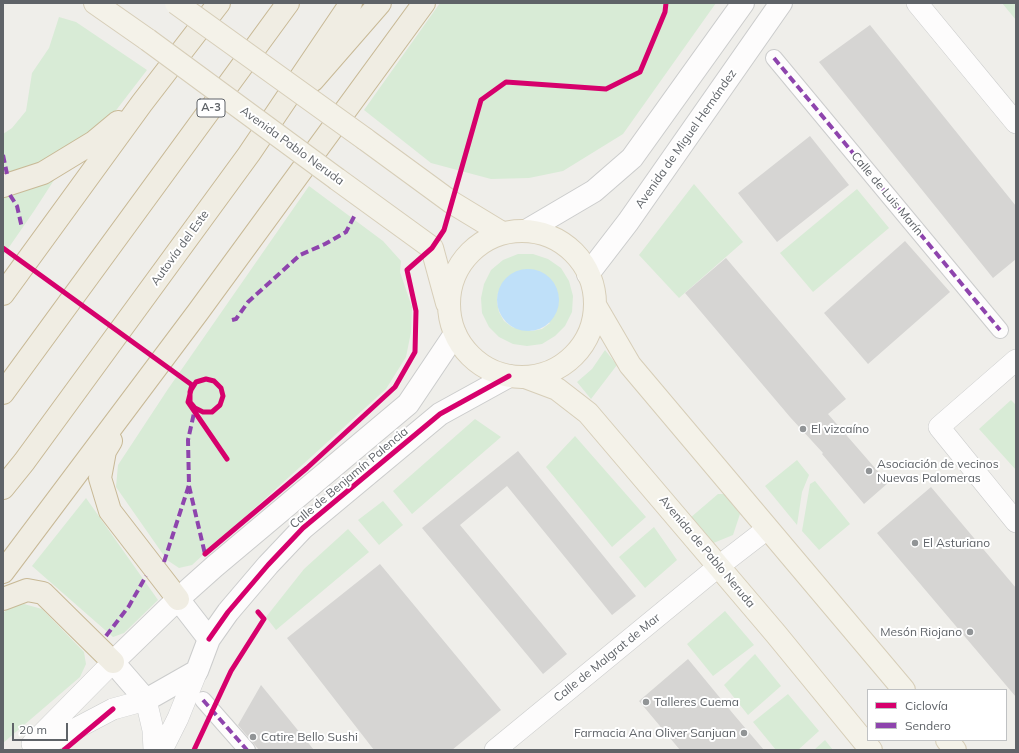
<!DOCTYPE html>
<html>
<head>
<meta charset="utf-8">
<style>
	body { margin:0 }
	#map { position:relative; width:1019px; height:753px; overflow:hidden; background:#efeeea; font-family:Mulish,sans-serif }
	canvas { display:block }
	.frame { position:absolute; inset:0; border:4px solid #5f6368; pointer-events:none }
	.legend { position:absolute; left:867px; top:689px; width:140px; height:52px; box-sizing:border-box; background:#fff; border:1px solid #bfc1c3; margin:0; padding:5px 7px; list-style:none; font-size:12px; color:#5f6368 }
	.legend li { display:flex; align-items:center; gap:8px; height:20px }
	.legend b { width:20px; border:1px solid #bfc1c3 }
	.scale { position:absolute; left:12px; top:723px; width:56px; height:18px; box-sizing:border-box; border:2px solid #5f6368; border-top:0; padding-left:5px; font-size:12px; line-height:14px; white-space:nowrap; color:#5f6368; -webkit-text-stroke:3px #fff; paint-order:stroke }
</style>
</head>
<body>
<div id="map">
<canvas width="1019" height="753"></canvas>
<div class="frame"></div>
<ul class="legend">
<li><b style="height:5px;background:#d6006c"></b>Ciclovía</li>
<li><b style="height:5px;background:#8e44ad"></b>Sendero</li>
</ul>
<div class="scale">20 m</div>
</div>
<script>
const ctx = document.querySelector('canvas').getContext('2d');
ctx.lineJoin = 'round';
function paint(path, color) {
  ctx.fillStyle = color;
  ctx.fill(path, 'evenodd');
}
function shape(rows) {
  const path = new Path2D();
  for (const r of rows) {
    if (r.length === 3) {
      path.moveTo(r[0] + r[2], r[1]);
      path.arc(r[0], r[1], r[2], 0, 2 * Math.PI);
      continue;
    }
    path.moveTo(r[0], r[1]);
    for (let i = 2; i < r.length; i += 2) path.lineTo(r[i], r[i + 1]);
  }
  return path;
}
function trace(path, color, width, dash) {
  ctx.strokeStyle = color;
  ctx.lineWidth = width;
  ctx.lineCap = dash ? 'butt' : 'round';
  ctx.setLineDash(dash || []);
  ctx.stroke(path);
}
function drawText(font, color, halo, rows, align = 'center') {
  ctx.font = font + ' Mulish,sans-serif';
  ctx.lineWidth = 4;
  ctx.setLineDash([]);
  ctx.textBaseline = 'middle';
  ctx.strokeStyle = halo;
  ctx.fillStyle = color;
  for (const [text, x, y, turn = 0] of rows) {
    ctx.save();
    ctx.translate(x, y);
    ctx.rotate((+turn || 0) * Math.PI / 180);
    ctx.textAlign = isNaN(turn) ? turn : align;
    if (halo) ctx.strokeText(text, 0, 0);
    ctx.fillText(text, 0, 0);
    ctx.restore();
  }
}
const green = shape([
	[440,3,716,3,623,134,563,171,529,178,491,179,431,163,364,110],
	[1002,3,1016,3,1016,20],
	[59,17,76,22,147,70,104,126,38,164,3,176,3,134,12,128,26,111,32,73,49,48],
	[56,177,34,211,3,256,3,197],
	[694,184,743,242,679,298,639,255],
	[309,186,383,241,401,261,400,272,412,307,411,332,406,357,386,389,192,565,179,568,167,560,116,487,118,465,168,389],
	[857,189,889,228,813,292,780,253],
	[518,254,533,254,548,259,561,268,569,281,573,296,572,312,565,326,555,336,542,344,527,346,513,344,499,337,489,327,482,313,481,298,484,284,491,270,503,260],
	[498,292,550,323,542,329,532,331,512,327,504,321,499,312,497,302],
	[605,350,617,365,591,399,577,382,592,369],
	[1011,400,1016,405,1016,470,979,429],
	[475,419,501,437,412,514,393,491],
	[575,436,646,517,612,547,546,467],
	[797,460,809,475,802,492,797,525,765,486],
	[815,481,850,524,819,550,802,531,810,484],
	[718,494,726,494,740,514,733,535,711,544,690,518],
	[86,498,158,600,124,633,113,637,32,566],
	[383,501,403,525,379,545,358,520],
	[654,527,677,560,645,588,619,557],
	[348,529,369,552,276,630,266,617,304,569],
	[24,604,42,609,84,652,86,664,80,677,3,743,3,613,11,606],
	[725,611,754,645,713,676,687,644],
	[755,654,781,686,748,715,724,685],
	[788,694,819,731,798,750,776,750,753,722],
	[825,740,833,750,814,750]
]);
const water = shape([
	[528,300,31]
]);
const building = shape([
	[870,25,1016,206,1016,259,993,278,819,62],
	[810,136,849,185,777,242,738,193],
	[905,241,950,292,868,364,824,313],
	[726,258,846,399,828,414,888,483,864,504,822,454,823,453,790,417,685,293],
	[518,451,636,596,612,615,507,486,460,525,567,654,543,674,422,528],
	[931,487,1016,588,1016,697,877,533],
	[380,564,501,710,452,750,374,750,287,638],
	[688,659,735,716,764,750,680,750,639,701],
	[261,685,314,750,259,750,238,725]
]);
const pedestrian = shape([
	[774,58,1000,330],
	[203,700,247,750]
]);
const minor = shape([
	[917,3,1016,123],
	[1016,360,939,427,1016,522],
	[32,744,113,662],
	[35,750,113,709,146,700,153,730,154,750],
	[162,750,178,718,197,671],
	[495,750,719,566,767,529]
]);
const tertiary = shape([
	[526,231,594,191,632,158,743,3],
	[588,274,628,222,781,3],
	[455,334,408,404,215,566,178,599,113,662,146,700,197,671,209,639,228,612,268,565,303,528,440,414,509,376],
	[178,599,209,639]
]);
const primary = shape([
	[95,3,148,40],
	[365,139,451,202,502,233],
	[337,179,432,248,447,303],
	[522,304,73],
	[595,305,630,365,904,690],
	[525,377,557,389,588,413,776,634,871,750],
	[947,740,955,750]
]);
const motorway = shape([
	[313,80,380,3],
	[3,186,43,173,94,142,118,122],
	[3,294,142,103,219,3],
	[3,393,288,3],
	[111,441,105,451,100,478,110,511,178,599],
	[3,488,24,462,249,154,351,3],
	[3,572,198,312,424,3],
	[3,599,27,590,43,593,113,662]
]);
const primaryBridge = shape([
	[176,3,365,139],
	[148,40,337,179]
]);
const quiet = shape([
	[774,58,1000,330],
	[3,155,7,174],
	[10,195,17,206,22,228],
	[232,320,236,319,248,302,300,255,325,244,346,232,356,213],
	[189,486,205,554],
	[164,562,189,485,188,440,194,413],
	[106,636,129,606,146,576],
	[203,700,247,750]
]);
const cycleway = shape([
	[3,248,192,385,190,392,190,402,195,408,203,412,212,412,220,405,223,396,221,388,214,381,206,379,196,382,191,390,188,402,227,459],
	[205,554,307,468,395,387,415,352,416,311,407,270,432,248,444,230,481,100,506,82,606,89,640,72,665,12,666,3],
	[209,639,228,612,268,565,303,528,440,414,509,376],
	[64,750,113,709],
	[194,750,231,671,264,619,258,612]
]);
const markers = [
	[803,429,4,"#919496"],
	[869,471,4,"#919496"],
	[915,543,4,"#919496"],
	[970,632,4,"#919496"],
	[646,702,4,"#919496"],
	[744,733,4,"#919496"],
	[253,737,4,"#919496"]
];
const shields = [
	[211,108,28]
];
const shieldNames = [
	["A-3",211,108]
];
const streetNames = [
	["Avenida de Miguel Hernández",686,139,-55],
	["Avenida Pablo Neruda",292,146,36],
	["Calle de Luis Marín",887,194,50],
	["Autovía del Este",180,248,-54],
	["Calle de Benjamín Palencia",349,478,-40],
	["Avenida de Pablo Neruda",707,552,50],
	["Calle de Malgrat de Mar",607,658,-39]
];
const poiNames = [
	["El vizcaíno",811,429],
	["Asociación de vecinos",877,464],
	["Nuevas Palomeras",877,478],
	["El Asturiano",923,543],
	["Mesón Riojano",962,632,"right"],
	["Talleres Cuema",654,702],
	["Farmacia Ana Oliver Sanjuan",736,733,"right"],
	["Catire Bello Sushi",261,737]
];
paint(green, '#d8ebd6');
paint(water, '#bfe0f9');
paint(building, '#d6d5d3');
trace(pedestrian, '#cbcccc', 18);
trace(minor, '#cbcccc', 22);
trace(tertiary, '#cbcccc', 24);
trace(primary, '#d7ceb8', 24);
trace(motorway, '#c8b996', 24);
trace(pedestrian, '#fdfcfc', 16);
trace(minor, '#fdfcfc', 21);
trace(tertiary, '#fdfcfc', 22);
trace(primary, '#f4f2e9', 22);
trace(motorway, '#f0ede3', 22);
trace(primaryBridge, '#d7ceb8', 24, []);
trace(primaryBridge, '#f4f2e9', 22);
trace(quiet, '#8e44ad', 4, [8, 4]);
trace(cycleway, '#d6006c', 5);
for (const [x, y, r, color] of markers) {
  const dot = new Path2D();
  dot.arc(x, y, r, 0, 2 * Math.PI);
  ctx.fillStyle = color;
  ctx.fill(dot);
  trace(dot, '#fff', 1.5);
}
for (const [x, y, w] of shields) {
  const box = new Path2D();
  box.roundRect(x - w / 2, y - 9, w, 18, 3);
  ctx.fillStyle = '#fff';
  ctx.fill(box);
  trace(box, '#5f6368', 1);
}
drawText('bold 11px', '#5f6368', null, shieldNames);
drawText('12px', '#5f6368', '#fff', streetNames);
drawText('12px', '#5f6368', '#fff', poiNames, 'left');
</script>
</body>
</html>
